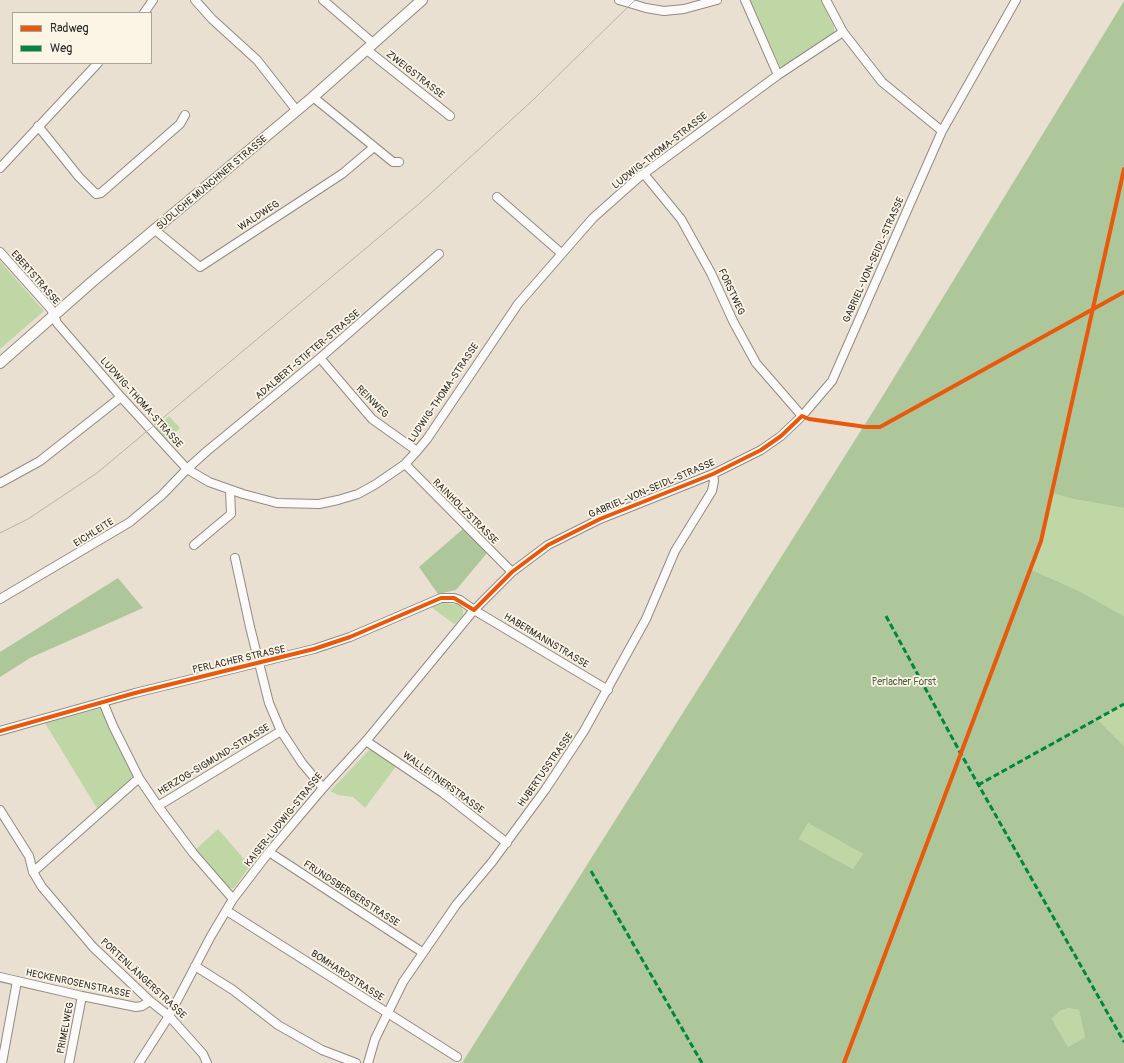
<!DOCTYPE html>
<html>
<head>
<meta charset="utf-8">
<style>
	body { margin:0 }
	#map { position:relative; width:1124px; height:1063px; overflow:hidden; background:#eae0d2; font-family:Pangolin,sans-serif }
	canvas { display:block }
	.legend { position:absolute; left:12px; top:12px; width:140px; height:52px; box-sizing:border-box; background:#fcf5e5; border:1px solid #a8a49b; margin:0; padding:5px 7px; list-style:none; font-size:12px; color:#2b2b2b }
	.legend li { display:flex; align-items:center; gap:8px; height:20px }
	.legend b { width:20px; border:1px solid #a8a49b }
</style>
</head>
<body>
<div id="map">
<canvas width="1124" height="1063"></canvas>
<ul class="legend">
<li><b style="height:5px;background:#e8590c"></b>Radweg</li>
<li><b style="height:5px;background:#00873e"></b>Weg</li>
</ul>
</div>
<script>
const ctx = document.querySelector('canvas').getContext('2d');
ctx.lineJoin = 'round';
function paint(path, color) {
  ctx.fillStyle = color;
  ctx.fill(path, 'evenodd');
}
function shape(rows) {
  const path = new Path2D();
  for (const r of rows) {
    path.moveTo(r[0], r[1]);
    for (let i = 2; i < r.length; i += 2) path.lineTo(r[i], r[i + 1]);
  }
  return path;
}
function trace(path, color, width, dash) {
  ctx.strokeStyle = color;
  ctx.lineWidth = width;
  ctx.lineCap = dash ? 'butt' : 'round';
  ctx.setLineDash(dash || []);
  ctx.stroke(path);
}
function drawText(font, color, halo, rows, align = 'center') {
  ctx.font = font + ' Pangolin,sans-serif';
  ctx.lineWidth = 3.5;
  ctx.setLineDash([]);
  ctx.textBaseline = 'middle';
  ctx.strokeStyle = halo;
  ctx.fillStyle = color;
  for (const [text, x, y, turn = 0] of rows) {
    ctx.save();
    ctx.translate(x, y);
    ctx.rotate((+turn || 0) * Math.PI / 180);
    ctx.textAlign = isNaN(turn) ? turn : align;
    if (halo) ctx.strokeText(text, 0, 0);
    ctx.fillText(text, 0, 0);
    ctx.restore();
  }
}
const green = shape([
	[750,0,821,0,834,25,834,33,832,36,785,66,780,66],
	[0,261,44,311,0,349],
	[169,416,180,428,167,440,155,428],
	[1052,493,1073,499,1124,508,1124,616,1079,591,1030,569,1041,541],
	[437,602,460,605,463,610,463,615,456,623,454,624,431,607],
	[1124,704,1124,746,1097,719],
	[101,708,135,777,98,810,45,723],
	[371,748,397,765,365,808,353,797,338,795,330,791],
	[808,823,863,854,853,869,799,839],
	[218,829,250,866,234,888,229,888,195,850],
	[1068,1008,1079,1010,1085,1037,1068,1047,1052,1019,1060,1011]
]);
const forest = shape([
	[1124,1,1124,508,1073,499,1052,493,1041,541,1030,569,1079,591,1124,616,1124,704,1097,719,1124,746,1124,1063,462,1063,884,394],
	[808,823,863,854,853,869,799,839],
	[1068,1008,1079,1010,1085,1037,1068,1047,1052,1019,1060,1011],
	[463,529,487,553,456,590,438,594,419,567],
	[118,578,143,608,30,658,0,677,0,652]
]);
const minor = shape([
	[195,0,212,19,257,60,297,111],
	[323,0,373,43],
	[619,0,646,8,664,11,684,9,717,0],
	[745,0,778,75,843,32,826,0],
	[144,13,153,0],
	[843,32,882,82,942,131],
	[367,50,450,116],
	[313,97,393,162,399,162],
	[38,126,79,177,96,194,101,193,180,124,185,115],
	[0,168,98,63],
	[644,174,681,219,711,273,733,321,756,363,802,416],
	[497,197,561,253],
	[155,230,200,267,342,174,374,147],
	[0,252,51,309,57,323,121,397,187,469,209,482,243,494,277,503,319,504,338,500,358,494,376,484,405,464,417,451,427,439,518,304,593,218,638,178,778,75],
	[320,358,372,419,417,451],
	[405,464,512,572],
	[0,483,40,461,121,397],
	[194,545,231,514,230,490],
	[235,558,250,627,269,703,281,731,302,763,323,788],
	[0,599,130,522,162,495,187,469,207,451,320,358,439,254],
	[103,702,113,726,139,778,158,806,193,853,233,899],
	[0,731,135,693,314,649,350,637,441,598,454,598,460,600,474,610,608,690],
	[366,741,443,793,507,843],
	[158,806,281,731],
	[0,810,29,856,33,872,42,887,93,947,150,1001,169,1016,203,1054,207,1063],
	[269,852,422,952],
	[33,872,139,778],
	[227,911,457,1057],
	[195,966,233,990,278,1025,322,1050,356,1063],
	[0,977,82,996,136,1007,142,1006,150,1001],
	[2,1063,17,981],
	[69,1063,82,996],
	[139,1063,169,1016,211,936,233,899,269,852,323,788,366,741,474,610,512,572,548,545,600,519,713,474,761,450,781,436,802,416,832,381,942,131,1016,0],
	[368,1063,375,1039,403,982,456,905,492,862,545,790,584,731,646,619,675,551,712,491,714,481,713,474]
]);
const major = shape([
	[0,363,93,281,313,97,422,0]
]);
const tram = shape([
	[0,533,28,519,97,473,420,203,533,100,635,0]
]);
const quiet = shape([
	[886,616,961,754,1124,1042],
	[978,785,1124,704],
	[591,871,702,1063]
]);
const cycleway = shape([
	[0,731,135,693,314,649,350,637,441,598,454,598,474,610,512,572,548,545,600,519,713,474,761,450,781,436,802,416,809,419,866,427,880,427,1124,292],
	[844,1063,1041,541,1124,169]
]);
const streetNames = [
	["ZWEIGSTRASSE",415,75,38],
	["LUDWIG-THOMA-STRASSE",660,151,-38],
	["SÜDLICHE MÜNCHNER STRASSE",212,183,-40],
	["WALDWEG",259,216,-33],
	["GABRIEL-VON-SEIDL-STRASSE",874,260,-66],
	["EBERTSTRASSE",35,278,49],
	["FORSTWEG",731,292,65],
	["ADALBERT-STIFTER-STRASSE",308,355,-40],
	["LUDWIG-THOMA-STRASSE",444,393,-56],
	["REINWEG",372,402,45],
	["LUDWIG-THOMA-STRASSE",141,403,48],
	["GABRIEL-VON-SEIDL-STRASSE",652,489,-23],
	["RAINHOLZSTRASSE",465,512,45],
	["EICHLEITE",94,533,-32],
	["HABERMANNSTRASSE",546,641,31],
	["PERLACHER STRASSE",239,660,-13],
	["HERZOG-SIGMUND-STRASSE",214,760,-31],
	["HUBERTUSSTRASSE",546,770,-55],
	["WALLEITNERSTRASSE",443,783,36],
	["KAISER-LUDWIG-STRASSE",284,820,-51],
	["FRUNDSBERGERSTRASSE",351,894,33],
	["BOMHARDSTRASSE",347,976,33],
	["PORTENLÄNGERSTRASSE",143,979,43],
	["HECKENROSENSTRASSE",78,984,12],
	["PRIMELWEG",66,1028,-79]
];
const parkNames = [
	["Perlacher Forst",904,682]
];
paint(green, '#bed7a5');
paint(forest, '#adc79b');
trace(minor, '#908b84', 10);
trace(major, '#908b84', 12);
trace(minor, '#fcfaf8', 8);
trace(major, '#fcfaf8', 10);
trace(tram, '#b4b2b0', 1);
trace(quiet, '#00873e', 3, [6, 3]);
trace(cycleway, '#e8590c', 4);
drawText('10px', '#2b2b2b', '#fcf5e5', streetNames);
drawText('10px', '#4c5c44', '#fcf5e5', parkNames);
</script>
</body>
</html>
